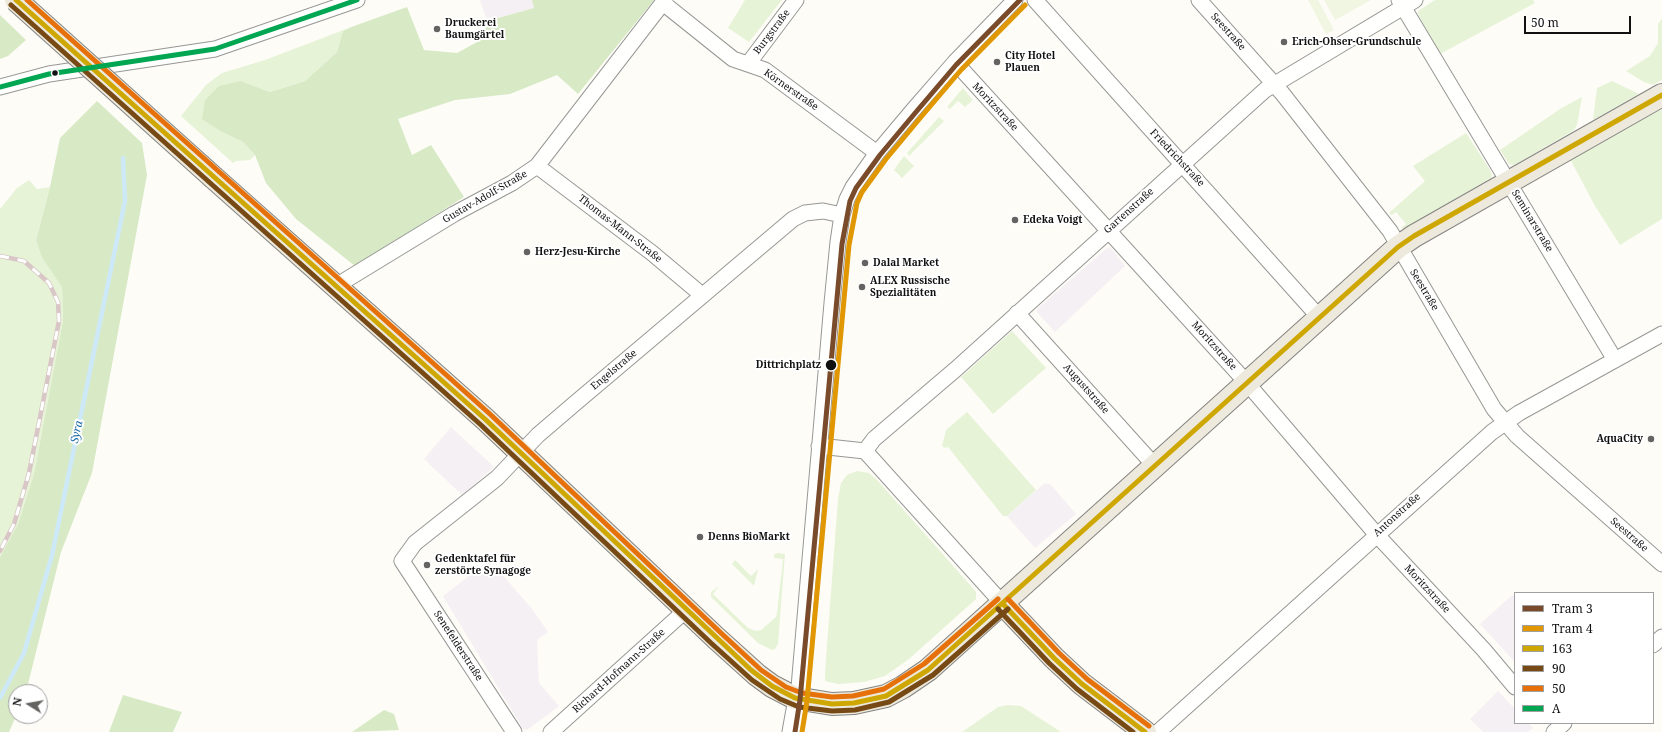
<!DOCTYPE html>
<html>
<head>
<meta charset="utf-8">
<style>
	body { margin:0 }
	#map { position:relative; width:1662px; height:732px; overflow:hidden; background:#fdfcf7; font-family:"Noto Serif",serif }
	canvas { display:block }
	.legend { position:absolute; left:1514px; top:592px; width:140px; height:132px; box-sizing:border-box; background:#fff; border:1px solid #a0a0a0; margin:0; padding:5px 7px; list-style:none; font-size:12px; color:#111 }
	.legend li { display:flex; align-items:center; gap:8px; height:20px }
	.legend b { width:20px; border:1px solid #a0a0a0 }
	.north { position:absolute; left:8px; top:684px; width:40px; height:40px; box-sizing:border-box; background:#fff; border:1px solid #a0a0a0; border-radius:50%; rotate:281deg; font-size:11px; font-weight:700; line-height:16px; text-align:center; color:#111 }
	.north::after { content:''; display:block; margin:auto; width:14px; height:18px; background:#646362; clip-path:polygon(50% 0,100% 100%,50% 72%,0 100%) }
	.scale { position:absolute; left:1524px; top:16px; width:107px; height:18px; box-sizing:border-box; border:2px solid #111; border-top:0; padding-left:5px; font-size:12px; line-height:14px; white-space:nowrap; color:#111; -webkit-text-stroke:3px #fff; paint-order:stroke }
</style>
</head>
<body>
<div id="map">
<canvas width="1662" height="732"></canvas>
<ul class="legend">
<li><b style="height:5px;background:#7a4b2a"></b>Tram 3</li>
<li><b style="height:5px;background:#e09702"></b>Tram 4</li>
<li><b style="height:5px;background:#cfa703"></b>163</li>
<li><b style="height:5px;background:#774a15"></b>90</li>
<li><b style="height:5px;background:#e6710a"></b>50</li>
<li><b style="height:5px;background:#00a651"></b>A</li>
</ul>
<div class="north">N</div>
<div class="scale">50 m</div>
</div>
<script>
const ctx = document.querySelector('canvas').getContext('2d');
ctx.lineJoin = 'round';
function paint(path, color) {
  ctx.fillStyle = color;
  ctx.fill(path, 'evenodd');
}
function shape(rows) {
  const path = new Path2D();
  for (const r of rows) {
    path.moveTo(r[0], r[1]);
    for (let i = 2; i < r.length; i += 2) path.lineTo(r[i], r[i + 1]);
  }
  return path;
}
function trace(path, color, width, dash) {
  ctx.strokeStyle = color;
  ctx.lineWidth = width;
  ctx.lineCap = dash ? 'butt' : 'round';
  ctx.setLineDash(dash || []);
  ctx.stroke(path);
}
function drawText(font, color, halo, rows, align = 'center') {
  ctx.font = font + ' "Noto Serif",serif';
  ctx.lineWidth = 4;
  ctx.setLineDash([]);
  ctx.textBaseline = 'middle';
  ctx.strokeStyle = halo;
  ctx.fillStyle = color;
  for (const [text, x, y, turn = 0] of rows) {
    ctx.save();
    ctx.translate(x, y);
    ctx.rotate((+turn || 0) * Math.PI / 180);
    ctx.textAlign = isNaN(turn) ? turn : align;
    if (halo) ctx.strokeText(text, 0, 0);
    ctx.fillText(text, 0, 0);
    ctx.restore();
  }
}
const industrial = shape([
	[480,0,532,0,534,8,487,21],
	[1110,247,1125,266,1055,332,1037,312,1037,309,1107,248],
	[451,427,494,467,462,495,424,459],
	[1045,483,1051,485,1076,514,1035,548,1007,516],
	[487,562,500,572,532,609,548,632,537,640,539,683,559,706,527,730,523,729,443,596],
	[1515,595,1515,662,1480,624,1510,597],
	[1498,691,1515,709,1515,723,1528,723,1533,728,1528,732,1483,732,1470,719]
]);
const green = shape([
	[745,0,782,0,749,42,728,28],
	[1435,0,1533,0,1535,3,1440,54,1418,14,1418,11],
	[1662,19,1662,80,1653,85,1644,82,1626,71,1650,56,1658,43,1658,24],
	[354,26,343,31,337,52,305,81,270,92,241,81,222,132,243,142,255,155,250,160,236,161,233,163,181,116,206,85,222,73,265,60],
	[1612,81,1639,94,1593,120,1597,88],
	[963,88,973,100,965,107,958,101,950,109,947,107],
	[1582,97,1577,125,1573,131,1514,165,1509,164,1500,150,1560,109],
	[1662,109,1662,219,1620,245,1595,206,1570,159],
	[939,117,944,121,909,156,907,153],
	[1466,133,1490,170,1492,176,1491,178,1404,229,1401,228,1406,224,1396,212,1392,215,1389,213,1425,181,1413,166],
	[904,156,914,166,902,178,894,170],
	[29,180,37,189,50,187,36,240,42,258,62,287,63,320,34,474,18,524,0,557,0,209,17,188],
	[1012,331,1046,368,993,414,961,377],
	[967,412,1036,490,1007,516,1003,516,948,447,945,448,942,446,946,430],
	[857,471,869,473,878,481,971,586,976,592,976,599,909,659,885,676,864,682,838,684,825,681,825,672,838,499,841,483,847,475],
	[777,553,785,554,778,644,775,649,772,650,758,643,711,597,711,592,719,586,713,594,748,628,756,631,761,630,776,617,777,613,783,559,774,558,774,555],
	[735,560,751,576,758,569,754,586,732,564],
	[1008,705,1021,706,1061,732,962,732,998,707]
]);
const forest = shape([
	[532,0,654,0,578,94,557,75,510,94,455,100,398,119,412,155,431,145,464,197,355,266,296,219,266,183,255,155,243,142,222,132,202,119,205,100,219,86,241,81,270,92,305,81,337,52,343,31,354,26,407,7,424,50,457,53,479,41,487,21,534,8],
	[0,15,26,40,8,56,0,59],
	[97,101,142,143,147,175,92,473,61,552,26,692,16,692,16,716,9,732,0,732,0,557,18,524,34,474,63,320,62,287,42,258,36,240,50,187,60,138],
	[123,695,182,712,173,732,109,732],
	[384,710,394,714,399,730,352,732]
]);
const pitch = shape([
	[1308,0,1318,0,1334,30,1326,34],
	[1324,0,1371,0,1335,20]
]);
const stream = shape([
	[0,698,24,653,52,555,125,201,123,158]
]);
const minor = shape([
	[1035,0,1319,317],
	[1199,0,1282,93,1390,231,1494,409,1505,422,1517,436,1662,564],
	[1399,0,1615,360],
	[663,3,733,59,765,70,877,153],
	[955,62,1247,383,1376,534,1484,650,1515,687],
	[748,64,796,0],
	[0,87,49,74,215,49,357,0],
	[537,166,652,253,702,295],
	[336,286,454,214,512,183,537,166,665,0],
	[1017,313,1154,465],
	[819,446,865,451,1003,604],
	[865,451,874,439,956,369,1265,90,1415,0],
	[1653,645,1662,637],
	[798,699,832,303,838,242,842,215,847,199,853,187,877,153,914,109,955,62,1015,0],
	[514,732,402,561,415,543,497,478,538,435,573,405,793,219,805,213,823,211,842,215],
	[551,732,686,610],
	[1158,732,1492,432,1519,413,1662,334],
	[1554,732,1564,723]
]);
const tertiary = shape([
	[792,732,798,699]
]);
const primary = shape([
	[214,178,486,420,716,638,757,675,772,686,795,698,832,704,854,703,886,696,903,687,928,670,1398,247,1414,236,1662,95],
	[1003,604,1054,658,1082,684,1145,732]
]);
const rail = shape([
	[0,256,24,261,49,283,58,302,59,321,29,473,14,524,0,551]
]);
const primaryBridge = shape([
	[16,0,214,178]
]);
const bus1 = shape([
	[16,0,486,420,751,670,772,686,795,698,832,704,854,703,886,696,928,670,1398,247,1414,236,1662,95],
	[1003,604,1054,658,1082,684,1145,732]
]);
const bus2 = shape([
	[11,5,481,425,711,643,752,680,780,699,799,707,832,711,855,710,889,702,933,675,1008,609],
	[998,609,1049,663,1077,689,1133,732]
]);
const bus3 = shape([
	[27,0,491,415,721,633,761,670,786,687,802,693,832,697,853,696,884,689,924,664,998,599],
	[1008,599,1059,653,1087,679,1149,726]
]);
const bus4 = shape([
	[0,87,49,74,215,49,357,0]
]);
const tram1 = shape([
	[795,732,800,700,842,244,850,201,856,188,880,155,916,112,956,65,1020,0]
]);
const tram2 = shape([
	[802,732,807,701,849,245,857,203,862,192,886,159,921,117,961,70,1025,5]
]);
const markers = [
	[437,29,4,"#646362"],
	[1284,42,4,"#646362"],
	[997,62,4,"#646362"],
	[55,73,3.5,"#111"],
	[1015,220,4,"#646362"],
	[527,252,4,"#646362"],
	[865,263,4,"#646362"],
	[862,287,4,"#646362"],
	[831,365,6,"#111"],
	[1651,439,4,"#646362"],
	[700,537,4,"#646362"],
	[427,565,4,"#646362"]
];
const poiNames = [
	["Druckerei",445,23],
	["Baumgärtel",445,35],
	["Erich-Ohser-Grundschule",1292,42],
	["City Hotel",1005,56],
	["Plauen",1005,68],
	["Edeka Voigt",1023,220],
	["Herz-Jesu-Kirche",535,252],
	["Dalal Market",873,263],
	["ALEX Russische",870,281],
	["Spezialitäten",870,293],
	["AquaCity",1643,439,"right"],
	["Denns BioMarkt",708,537],
	["Gedenktafel für",435,559],
	["zerstörte Synagoge",435,571]
];
const streetNames = [
	["Burgstraße",772,32,-53],
	["Seestraße",1228,32,48],
	["Körnerstraße",791,90,35],
	["Moritzstraße",995,107,47],
	["Friedrichstraße",1177,158,47],
	["Gustav-Adolf-Straße",485,197,-30],
	["Gartenstraße",1129,211,-42],
	["Seminarstraße",1532,221,59],
	["Thomas-Mann-Straße",620,229,38],
	["Seestraße",1424,290,59],
	["Moritzstraße",1214,346,48],
	["Engelstraße",614,370,-40],
	["Auguststraße",1086,389,48],
	["Antonstraße",1397,515,-42],
	["Seestraße",1629,535,41],
	["Moritzstraße",1427,589,47],
	["Senefelderstraße",458,646,57],
	["Richard-Hofmann-Straße",619,671,-42]
];
const stopNames = [
	["Dittrichplatz",821,365]
];
const waterNames = [
	["Syra",77,432,-78]
];
paint(industrial, '#f5f0f3');
paint(green, '#e7f3d7');
paint(forest, '#d8eac5');
paint(pitch, '#f0f6e1');
trace(stream, '#cde8f7', 4.5);
trace(minor, '#979795', 17);
trace(tertiary, '#979795', 21);
trace(primary, '#858482', 24);
trace(minor, '#fffffe', 15);
trace(tertiary, '#fffffe', 19);
trace(primary, '#ede9dc', 22);
trace(rail, '#d9c6c7', 4.5);
trace(rail, '#fff', 3, [9]);
trace(primaryBridge, '#858482', 24, []);
trace(primaryBridge, '#ede9dc', 22);
trace(bus1, '#cfa703', 5);
trace(bus2, '#774a15', 5);
trace(bus3, '#e6710a', 5);
trace(bus4, '#00a651', 5);
trace(tram1, '#7a4b2a', 5);
trace(tram2, '#e09702', 5);
for (const [x, y, r, color] of markers) {
  const dot = new Path2D();
  dot.arc(x, y, r, 0, 2 * Math.PI);
  ctx.fillStyle = color;
  ctx.fill(dot);
  trace(dot, '#fff', 1.5);
}
drawText('bold 10px', '#111', '#fff', poiNames, 'left');
drawText('10px', '#111', '#fff', streetNames);
drawText('bold 10px', '#111', '#fff', stopNames, 'right');
drawText('italic 11px', '#1768a6', '#fff', waterNames);
</script>
</body>
</html>
